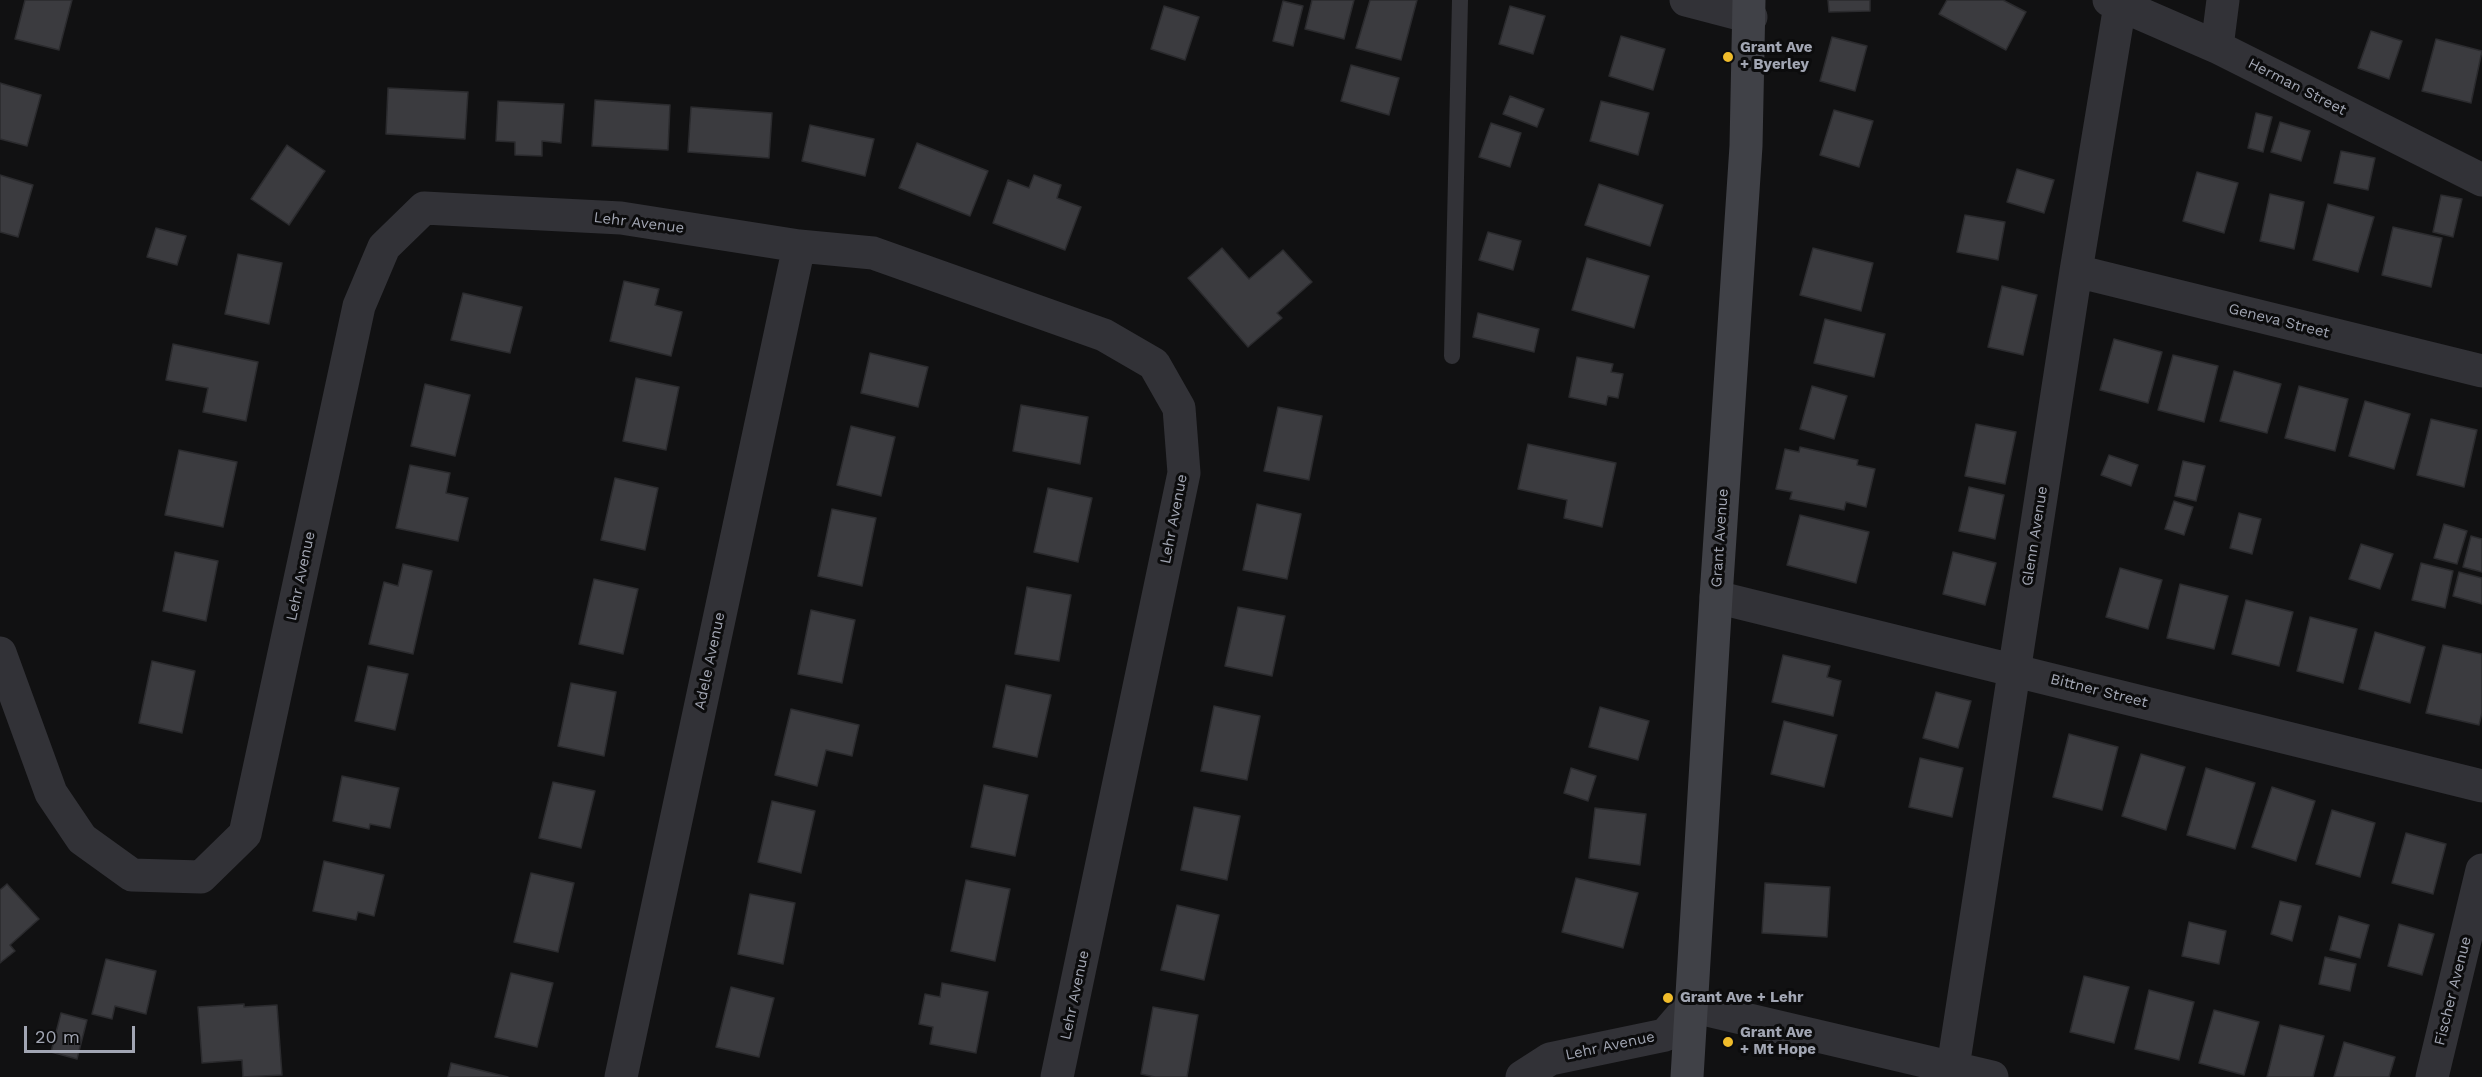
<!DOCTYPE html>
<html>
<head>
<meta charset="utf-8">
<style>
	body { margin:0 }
	#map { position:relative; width:2482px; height:1077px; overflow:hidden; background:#111112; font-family:"Work Sans",sans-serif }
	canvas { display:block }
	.scale { position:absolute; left:24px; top:1026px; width:111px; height:27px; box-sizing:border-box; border:3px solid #a2a6b3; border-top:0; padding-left:8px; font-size:18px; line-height:21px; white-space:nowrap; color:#a2a6b3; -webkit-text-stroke:4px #0c0c0d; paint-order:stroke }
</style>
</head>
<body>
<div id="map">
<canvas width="2482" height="1077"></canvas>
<div class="scale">20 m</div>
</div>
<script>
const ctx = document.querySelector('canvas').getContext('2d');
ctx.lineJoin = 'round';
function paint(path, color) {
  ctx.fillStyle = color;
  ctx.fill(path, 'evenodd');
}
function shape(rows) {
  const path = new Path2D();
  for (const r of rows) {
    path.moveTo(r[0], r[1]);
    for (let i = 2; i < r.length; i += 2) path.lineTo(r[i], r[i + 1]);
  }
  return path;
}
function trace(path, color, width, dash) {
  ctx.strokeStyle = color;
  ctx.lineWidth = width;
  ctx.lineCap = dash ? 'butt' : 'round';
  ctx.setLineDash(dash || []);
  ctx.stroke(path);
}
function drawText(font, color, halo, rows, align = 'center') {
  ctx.font = font + ' "Work Sans",sans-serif';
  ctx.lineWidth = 6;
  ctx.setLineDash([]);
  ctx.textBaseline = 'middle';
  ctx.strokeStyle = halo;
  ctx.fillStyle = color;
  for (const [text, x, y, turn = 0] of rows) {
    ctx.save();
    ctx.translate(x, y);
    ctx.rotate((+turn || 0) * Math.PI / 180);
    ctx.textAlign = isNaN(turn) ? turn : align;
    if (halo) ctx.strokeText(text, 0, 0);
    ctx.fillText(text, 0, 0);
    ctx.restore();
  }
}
const building = shape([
	[25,0,72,0,59,50,15,39,25,0],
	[1312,0,1354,0,1344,39,1305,29,1312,0],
	[1370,0,1417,0,1401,60,1356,48,1370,0],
	[1828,0,1870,0,1870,11,1829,12,1828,0],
	[1947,0,2003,0,2026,12,2006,50,1939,14,1947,0],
	[1283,1,1303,6,1293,46,1273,41,1283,1],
	[1164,6,1199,17,1185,60,1151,49,1164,6],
	[1510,6,1545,16,1533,54,1499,44,1510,6],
	[2371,31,2402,41,2389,79,2358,68,2371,31],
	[1621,36,1665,49,1653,90,1609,76,1621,36],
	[1832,37,1867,46,1855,91,1820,81,1832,37],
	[2436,39,2482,51,2471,103,2422,91,2436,39],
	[1351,65,1399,78,1389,115,1341,101,1351,65],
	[0,83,41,95,27,146,0,139,0,83],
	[388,88,468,92,465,139,386,134,388,88],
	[1510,96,1544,109,1537,127,1503,114,1510,96],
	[595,100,670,105,668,150,592,146,595,100],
	[498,101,564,104,561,143,542,141,542,156,515,155,515,142,496,141,498,101],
	[1601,101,1649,113,1638,155,1590,141,1601,101],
	[691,107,772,113,769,158,688,152,691,107],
	[1834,110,1873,121,1859,167,1820,155,1834,110],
	[2256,113,2272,117,2263,152,2248,148,2256,113],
	[2280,122,2310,131,2301,161,2271,152,2280,122],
	[1491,123,1521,133,1510,167,1479,157,1491,123],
	[810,125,874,139,865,176,802,161,810,125],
	[917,143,988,171,970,216,899,188,917,143],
	[287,145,325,171,289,225,251,199,287,145],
	[2341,151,2375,158,2368,190,2334,183,2341,151],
	[2017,169,2054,180,2044,213,2007,202,2017,169],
	[2197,172,2238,183,2224,233,2183,221,2197,172],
	[0,175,33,185,18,237,0,232,0,175],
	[1034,175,1061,185,1057,198,1081,207,1065,250,993,223,1008,180,1029,188,1034,175],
	[1599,184,1663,205,1650,246,1585,225,1599,184],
	[2270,194,2304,202,2294,249,2260,241,2270,194],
	[2441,195,2462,199,2453,237,2433,232,2441,195],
	[2328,204,2374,217,2358,272,2313,260,2328,204],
	[1965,215,2005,222,1998,260,1957,252,1965,215],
	[2393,227,2442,238,2431,287,2382,275,2393,227],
	[156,228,186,236,177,265,147,257,156,228],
	[1488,232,1521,241,1513,270,1479,260,1488,232],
	[1222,248,1249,279,1283,250,1312,282,1277,313,1282,318,1248,347,1188,278,1222,248],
	[1813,248,1873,263,1861,311,1800,295,1813,248],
	[238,254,282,263,269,324,225,314,238,254],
	[1587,258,1649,276,1634,328,1572,310,1587,258],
	[624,281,659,289,655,305,682,312,671,356,610,341,624,281],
	[2002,286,2037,295,2023,355,1988,347,2002,286],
	[463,293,522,307,510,353,451,340,463,293],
	[1478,313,1539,329,1534,352,1473,337,1478,313],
	[1825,319,1885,334,1874,377,1814,363,1825,319],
	[2114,339,2162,352,2148,403,2100,390,2114,339],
	[173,344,258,362,246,421,203,412,208,388,166,380,173,344],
	[870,353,928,367,918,407,861,393,870,353],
	[2173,355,2218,366,2204,422,2158,410,2173,355],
	[1577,357,1613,364,1611,372,1623,374,1618,398,1608,396,1606,405,1569,397,1577,357],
	[2234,371,2281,384,2267,433,2220,421,2234,371],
	[636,378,679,387,666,450,623,441,636,378],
	[425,384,470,395,455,456,411,446,425,384],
	[1812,386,1847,396,1834,439,1800,429,1812,386],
	[2299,386,2348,399,2335,451,2285,438,2299,386],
	[2365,401,2410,414,2394,469,2349,456,2365,401],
	[1021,405,1088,417,1080,464,1013,451,1021,405],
	[1278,407,1322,416,1309,480,1264,471,1278,407],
	[2431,419,2477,430,2464,487,2417,475,2431,419],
	[1976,424,2016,432,2005,484,1965,476,1976,424],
	[851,426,895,437,881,496,837,485,851,426],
	[1528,444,1616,463,1602,527,1564,518,1567,500,1518,489,1528,444],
	[1800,447,1858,460,1857,465,1875,469,1866,507,1846,502,1844,510,1790,499,1792,492,1776,489,1785,449,1799,452,1800,447],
	[179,450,237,462,223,527,165,515,179,450],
	[2109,455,2138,465,2131,486,2101,475,2109,455],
	[2183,461,2205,466,2196,501,2175,496,2183,461],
	[410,465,450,473,446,493,468,498,458,541,396,528,410,465],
	[615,478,658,488,645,550,601,540,615,478],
	[1969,487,2004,495,1995,539,1959,531,1969,487],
	[1048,488,1092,498,1078,562,1034,552,1048,488],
	[2174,501,2193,507,2184,535,2165,529,2174,501],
	[1257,504,1301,514,1287,579,1243,570,1257,504],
	[832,509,876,518,862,586,818,576,832,509],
	[2239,513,2261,519,2252,554,2230,548,2239,513],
	[1800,515,1869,532,1856,583,1787,565,1800,515],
	[2444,524,2467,531,2457,564,2434,558,2444,524],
	[2471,536,2482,539,2482,572,2463,567,2471,536],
	[2361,544,2393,554,2380,589,2349,579,2361,544],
	[175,552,218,561,206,621,163,611,175,552],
	[1953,552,1996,563,1985,605,1943,594,1953,552],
	[2421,563,2453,571,2445,608,2412,600,2421,563],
	[403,564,432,571,413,654,369,644,384,582,398,586,403,564],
	[2120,568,2162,580,2148,629,2106,617,2120,568],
	[2459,572,2482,578,2482,604,2453,596,2459,572],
	[594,579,638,589,623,654,579,644,594,579],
	[2180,584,2228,596,2214,649,2167,638,2180,584],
	[1027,587,1071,595,1059,661,1015,654,1027,587],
	[2246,600,2293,612,2279,666,2232,654,2246,600],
	[1238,607,1285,616,1272,676,1225,666,1238,607],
	[811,610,855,620,842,683,798,674,811,610],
	[2310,617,2357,629,2343,683,2297,671,2310,617],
	[2375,632,2425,647,2410,703,2359,689,2375,632],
	[2443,645,2482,654,2482,713,2479,725,2426,713,2443,645],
	[1783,655,1830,666,1827,677,1841,681,1833,716,1772,702,1783,655],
	[152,661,195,671,182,733,139,723,152,661],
	[368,666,408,674,395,730,355,721,368,666],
	[571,683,616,692,604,756,558,746,571,683],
	[1006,685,1051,695,1037,757,993,747,1006,685],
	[1936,692,1971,701,1958,748,1923,738,1936,692],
	[1214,706,1260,716,1247,780,1201,771,1214,706],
	[1600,707,1649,721,1638,760,1589,747,1600,707],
	[791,709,859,725,852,756,826,750,817,786,775,775,791,709],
	[1784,721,1837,735,1824,787,1771,774,1784,721],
	[2069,734,2118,747,2102,810,2053,797,2069,734],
	[2141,754,2185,767,2166,830,2122,816,2141,754],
	[1920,758,1963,768,1952,817,1909,807,1920,758],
	[1571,768,1596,776,1588,801,1564,793,1571,768],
	[2206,768,2255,783,2235,849,2187,835,2206,768],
	[342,776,399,788,390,828,370,824,369,829,333,821,342,776],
	[553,782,595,791,581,848,539,838,553,782],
	[984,785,1028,795,1015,856,971,847,984,785],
	[2272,787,2315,801,2296,861,2252,847,2272,787],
	[772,801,815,811,801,873,758,862,772,801],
	[1194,807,1240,816,1227,880,1181,870,1194,807],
	[1595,808,1646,814,1640,865,1589,858,1595,808],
	[2332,810,2375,823,2360,877,2316,864,2332,810],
	[2406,833,2446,844,2433,894,2392,883,2406,833],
	[324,861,384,875,374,916,358,912,356,920,313,911,324,861],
	[531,873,574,883,558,952,514,942,531,873],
	[1576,878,1638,893,1623,948,1562,932,1576,878],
	[966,880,1010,889,995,961,951,951,966,880],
	[1765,883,1830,887,1827,937,1762,933,1765,883],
	[7,884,39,919,10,945,15,951,0,963,0,890,7,884],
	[750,894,795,903,783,964,738,954,750,894],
	[2280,901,2301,906,2292,941,2271,934,2280,901],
	[1177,905,1219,915,1204,980,1161,970,1177,905],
	[2339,916,2369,925,2360,958,2330,950,2339,916],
	[2189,922,2226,931,2219,964,2182,956,2189,922],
	[2399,924,2434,934,2422,975,2388,966,2399,924],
	[2325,957,2356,964,2350,991,2319,984,2325,957],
	[106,959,156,971,146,1014,115,1006,112,1019,92,1014,106,959],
	[511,973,553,983,537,1047,495,1037,511,973],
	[2084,976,2129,987,2114,1043,2070,1032,2084,976],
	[942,983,988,992,976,1053,930,1044,933,1027,919,1024,925,994,940,997,942,983],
	[731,987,774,998,759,1057,716,1047,731,987],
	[2149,990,2194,1002,2179,1060,2135,1049,2149,990],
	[244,1004,244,1007,277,1005,282,1075,243,1077,242,1060,202,1063,198,1007,244,1004],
	[1153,1007,1198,1015,1187,1077,1155,1077,1141,1074,1153,1007],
	[2214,1010,2259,1022,2244,1075,2199,1063,2214,1010],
	[61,1013,87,1020,77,1059,51,1052,61,1013],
	[2280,1025,2324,1036,2313,1077,2267,1077,2280,1025],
	[2344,1042,2395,1057,2389,1077,2334,1077,2344,1042],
	[451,1063,508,1077,448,1077,451,1063]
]);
const lane = shape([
	[1452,356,1460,0]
]);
const street = shape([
	[1686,0,1751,17],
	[2109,0,2217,47,2482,180],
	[2217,47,2223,0],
	[2076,271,2482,371],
	[1716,597,2482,786],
	[0,653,51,793,82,839,132,875,201,877,245,834,359,306,384,247,424,208,621,218,799,246,873,253,1104,335,1154,364,1179,408,1184,473,1057,1077],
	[1953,1067,2076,271,2120,5],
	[621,1077,799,246],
	[1522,1077,1550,1059,1665,1035,1690,1006,1992,1077],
	[2432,1077,2482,870]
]);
const secondary = shape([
	[1687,1077,1716,597,1746,146,1749,0]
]);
const markers = [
	[1728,57,6,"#f0bc2b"],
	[1668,998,6,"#f0bc2b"],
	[1728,1042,6,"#f0bc2b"]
];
const poiNames = [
	["Grant Ave",1740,48],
	["+ Byerley",1740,65],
	["Grant Ave + Lehr",1680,998],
	["Grant Ave",1740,1033],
	["+ Mt Hope",1740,1050]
];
const streetNames = [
	["Herman Street",2297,87,27],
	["Lehr Avenue",639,223,7],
	["Geneva Street",2279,321,14],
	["Lehr Avenue",1174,519,-79],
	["Glenn Avenue",2035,536,-81],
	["Grant Avenue",1720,538,-86],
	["Lehr Avenue",301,576,-78],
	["Adele Avenue",710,661,-78],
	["Bittner Street",2099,691,14],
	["Fischer Avenue",2453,991,-76],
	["Lehr Avenue",1075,995,-78],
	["Lehr Avenue",1610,1046,-12]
];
paint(building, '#3b3b3f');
trace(building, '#2b2b2e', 1.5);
trace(lane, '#323237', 16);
trace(street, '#323237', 33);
trace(secondary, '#404147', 33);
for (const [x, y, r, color] of markers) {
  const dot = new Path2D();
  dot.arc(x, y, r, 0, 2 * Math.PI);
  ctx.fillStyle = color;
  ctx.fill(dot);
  trace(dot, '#0c0c0d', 2);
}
drawText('bold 15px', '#a2a6b3', '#0c0c0d', poiNames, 'left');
drawText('15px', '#a2a6b3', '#0c0c0d', streetNames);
</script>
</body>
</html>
